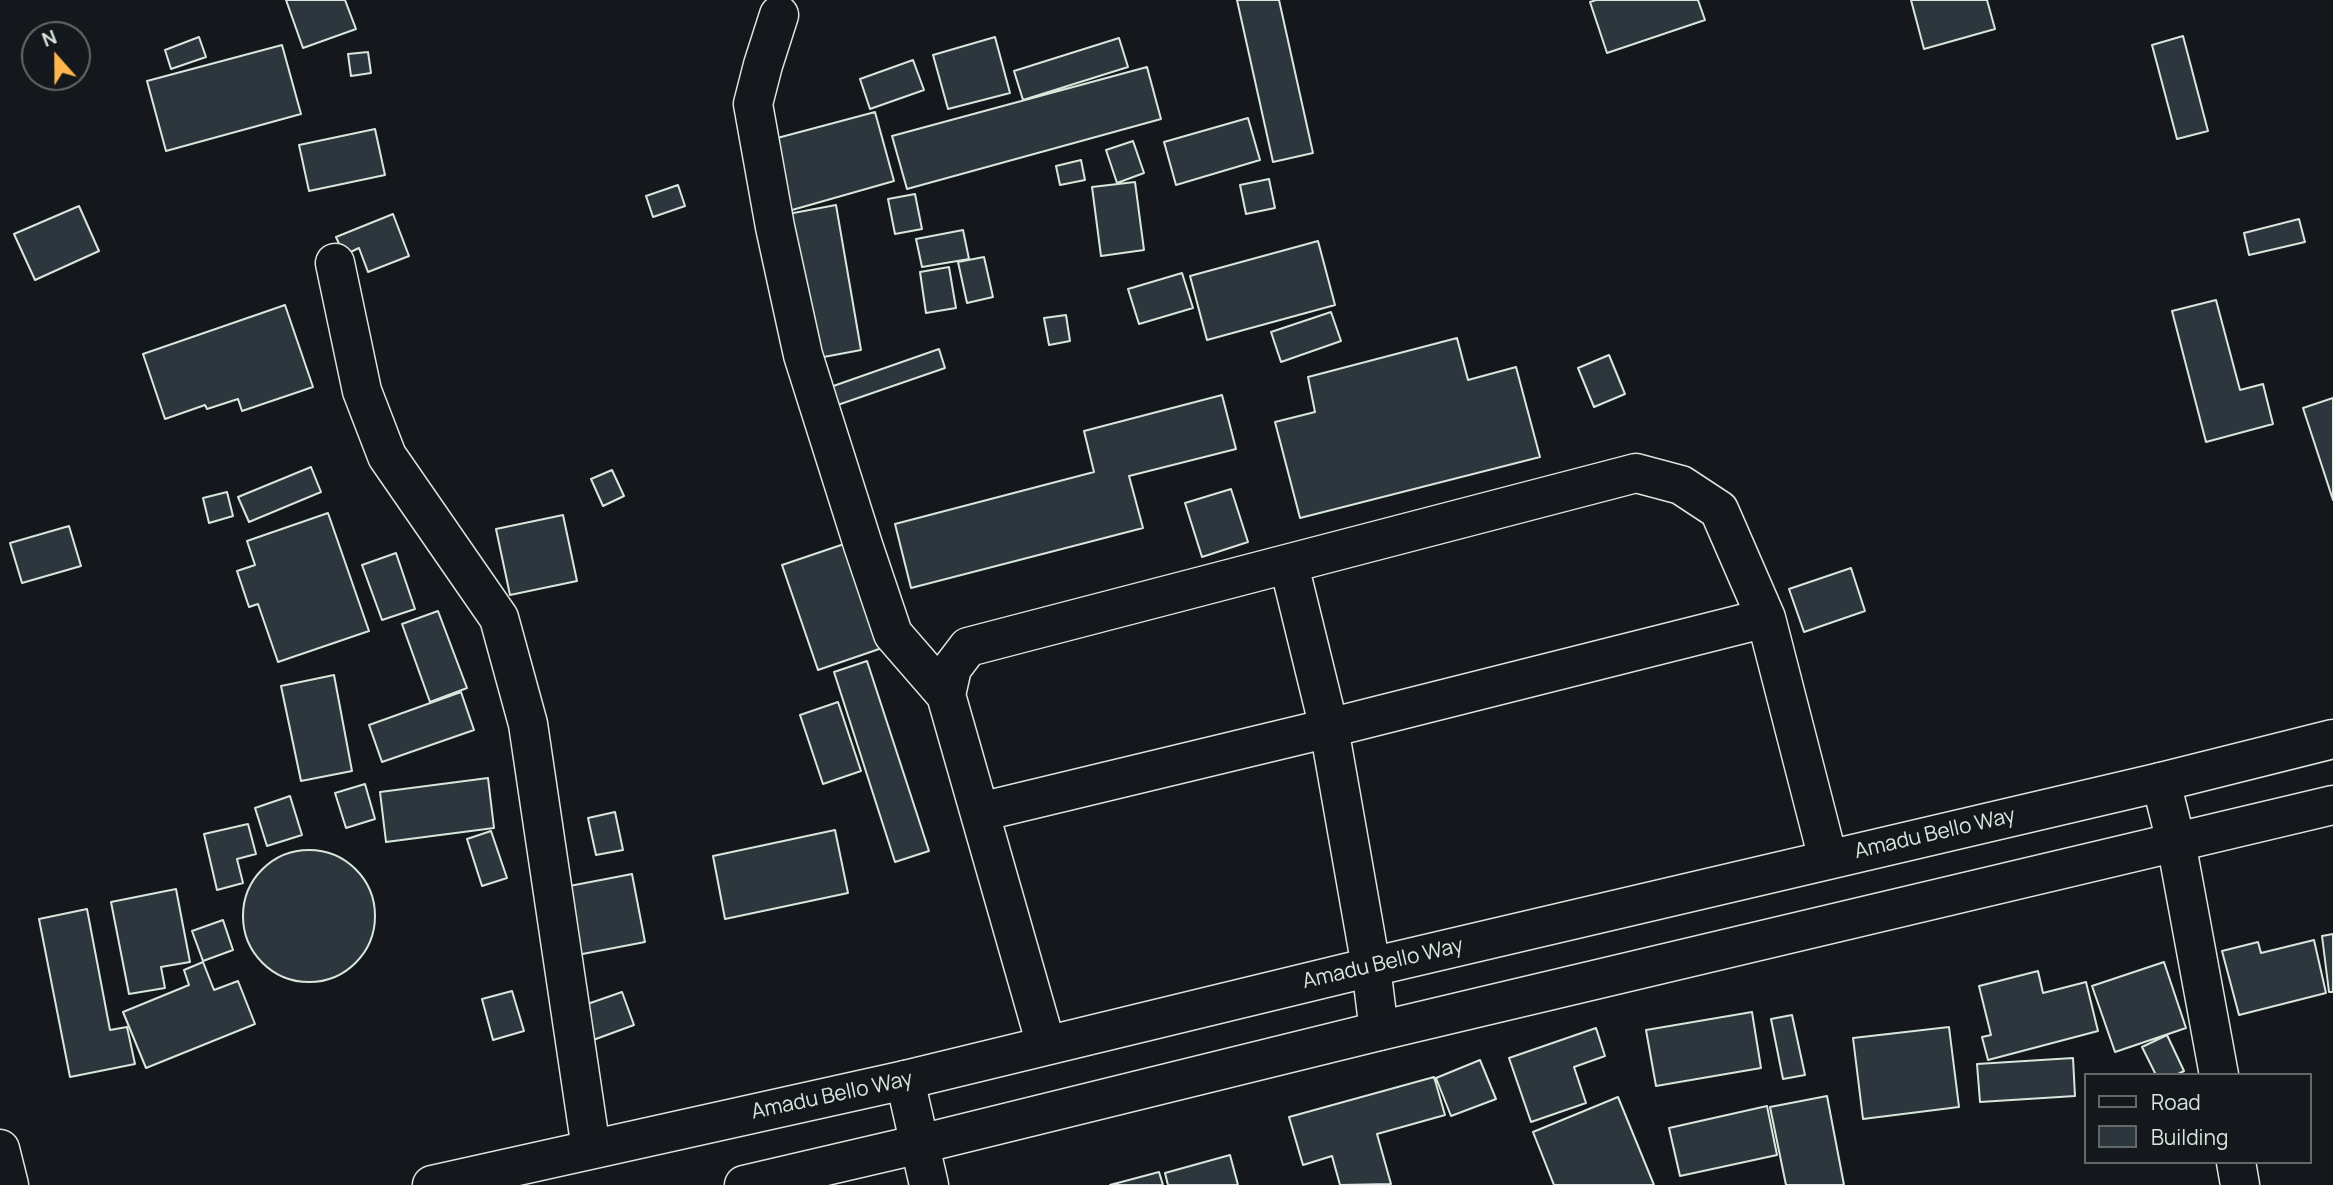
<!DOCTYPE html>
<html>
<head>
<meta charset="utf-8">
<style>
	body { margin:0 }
	#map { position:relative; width:2333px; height:1185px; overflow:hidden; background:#14181c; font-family:Manrope,sans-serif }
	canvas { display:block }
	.legend { position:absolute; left:2084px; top:1073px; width:228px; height:91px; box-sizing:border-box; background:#14181c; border:2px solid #626a69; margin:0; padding:9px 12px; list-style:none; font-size:21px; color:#d8e6dc }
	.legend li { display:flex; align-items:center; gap:14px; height:35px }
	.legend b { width:35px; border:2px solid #626a69 }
	.north { position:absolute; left:21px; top:21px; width:70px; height:70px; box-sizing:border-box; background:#14181c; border:2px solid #626a69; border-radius:50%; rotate:339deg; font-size:19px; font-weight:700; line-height:28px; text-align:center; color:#d8e6dc }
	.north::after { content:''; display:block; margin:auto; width:24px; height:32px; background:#ffb74d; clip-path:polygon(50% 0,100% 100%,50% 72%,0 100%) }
</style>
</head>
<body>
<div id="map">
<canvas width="2333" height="1185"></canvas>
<ul class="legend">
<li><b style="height:9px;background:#14181c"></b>Road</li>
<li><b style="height:19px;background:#2c363c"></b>Building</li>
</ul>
<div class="north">N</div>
</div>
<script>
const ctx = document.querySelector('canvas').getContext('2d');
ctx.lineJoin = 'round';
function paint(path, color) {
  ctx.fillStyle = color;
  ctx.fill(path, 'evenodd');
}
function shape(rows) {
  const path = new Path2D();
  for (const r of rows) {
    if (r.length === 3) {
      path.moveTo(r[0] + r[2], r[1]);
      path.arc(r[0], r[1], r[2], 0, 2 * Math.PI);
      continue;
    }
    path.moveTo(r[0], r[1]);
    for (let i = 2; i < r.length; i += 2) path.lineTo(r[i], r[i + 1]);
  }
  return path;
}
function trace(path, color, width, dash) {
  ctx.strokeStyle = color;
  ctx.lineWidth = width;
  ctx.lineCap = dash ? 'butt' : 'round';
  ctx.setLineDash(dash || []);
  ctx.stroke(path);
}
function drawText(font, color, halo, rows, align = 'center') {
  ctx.font = font + ' Manrope,sans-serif';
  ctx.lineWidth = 5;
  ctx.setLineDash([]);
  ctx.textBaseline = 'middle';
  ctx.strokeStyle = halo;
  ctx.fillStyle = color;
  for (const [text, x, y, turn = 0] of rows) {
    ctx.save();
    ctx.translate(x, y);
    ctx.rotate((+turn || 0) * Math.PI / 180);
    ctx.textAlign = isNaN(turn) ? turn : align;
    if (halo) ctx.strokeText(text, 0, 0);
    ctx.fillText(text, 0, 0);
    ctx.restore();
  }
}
const building = shape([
	[286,0,345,0,356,29,303,48,286,0],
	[1237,0,1279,0,1313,153,1273,162,1237,0],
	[1596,0,1698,0,1705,20,1607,53,1590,2,1596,0],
	[1911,0,1987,0,1995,29,1924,49,1911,0],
	[2183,36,2208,131,2177,139,2152,45,2183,36],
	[199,37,206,57,171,69,165,50,199,37],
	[995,37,1010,93,948,109,933,55,995,37],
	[1119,38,1128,67,1023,100,1014,71,1119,38],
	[282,45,301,114,166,151,147,81,282,45],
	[368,52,371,73,351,76,348,54,368,52],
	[913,60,924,90,870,109,860,79,913,60],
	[1147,67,1161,119,907,189,892,136,1147,67],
	[875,112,894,181,785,212,766,141,875,112],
	[1248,118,1260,160,1176,185,1164,142,1248,118],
	[375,129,385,175,309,191,299,145,375,129],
	[1133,141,1144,173,1117,183,1106,150,1133,141],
	[1081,160,1085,180,1060,185,1056,166,1081,160],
	[1269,179,1275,208,1246,214,1240,185,1269,179],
	[1135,182,1144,250,1101,256,1092,187,1135,182],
	[678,185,685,206,653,217,646,196,678,185],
	[915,194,922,229,895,234,888,199,915,194],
	[836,205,861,350,813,359,788,214,836,205],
	[79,206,99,251,35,280,14,234,79,206],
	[393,214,409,256,368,272,359,248,344,255,336,237,393,214],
	[2299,219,2305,242,2249,255,2244,233,2299,219],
	[963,230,969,259,922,267,916,239,963,230],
	[1318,241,1335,305,1207,340,1190,276,1318,241],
	[984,257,993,297,967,303,958,262,984,257],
	[949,267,956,308,926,313,920,272,949,267],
	[1182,273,1193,308,1139,324,1128,289,1182,273],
	[2216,300,2240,390,2263,384,2273,424,2206,442,2172,311,2216,300],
	[285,305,313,387,242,411,238,399,207,409,205,405,165,419,143,354,285,305],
	[1331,312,1341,341,1281,362,1271,332,1331,312],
	[1066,315,1070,341,1049,345,1044,318,1066,315],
	[1457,338,1468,380,1516,367,1540,457,1300,518,1275,422,1315,412,1308,377,1457,338],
	[939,349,945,368,826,409,819,391,939,349],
	[1609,355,1625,394,1594,407,1578,368,1609,355],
	[1222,395,1236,449,1129,476,1143,528,911,588,895,524,1094,472,1084,431,1222,395],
	[2333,398,2333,500,2303,408,2333,398],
	[311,467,321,492,249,522,238,497,311,467],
	[612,470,624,496,603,506,591,479,612,470],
	[1231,489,1248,542,1202,557,1185,503,1231,489],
	[227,492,233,516,209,523,203,498,227,492],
	[328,513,369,631,278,662,258,604,249,607,237,571,255,565,247,541,328,513],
	[563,515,577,581,510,595,496,529,563,515],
	[69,526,81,566,22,583,10,543,69,526],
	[850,542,885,647,818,670,782,565,850,542],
	[396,553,415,609,382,620,362,565,396,553],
	[1851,568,1865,611,1804,632,1789,589,1851,568],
	[438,611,467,688,430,702,402,624,438,611],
	[867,661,929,851,895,862,834,672,867,661],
	[334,675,352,771,301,781,281,686,334,675],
	[461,692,474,730,382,762,369,725,461,692],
	[838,702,861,771,823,784,800,715,838,702],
	[488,778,494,828,386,842,380,792,488,778],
	[365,784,375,819,346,828,335,793,365,784],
	[290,796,302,835,267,846,255,808,290,796],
	[615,812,623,850,596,855,588,818,615,812],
	[248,824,256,854,237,859,243,883,217,890,204,834,248,824],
	[835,830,848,893,725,919,713,856,835,830],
	[491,831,507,878,482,886,467,839,491,831],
	[309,916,66],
	[632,874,645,942,572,956,559,888,632,874],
	[176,889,190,962,161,967,165,988,129,994,111,902,176,889],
	[87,909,110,1030,127,1027,135,1064,70,1077,39,919,87,909],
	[223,920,233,950,203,961,192,931,223,920],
	[2333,934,2333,992,2329,992,2322,936,2333,934],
	[2314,940,2326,993,2239,1015,2222,951,2258,942,2261,953,2314,940],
	[203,962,214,990,238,981,255,1024,146,1068,123,1012,189,985,184,970,203,962],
	[2164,962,2186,1028,2115,1052,2092,986,2164,962],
	[2038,971,2043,993,2086,982,2098,1031,1988,1060,1982,1037,1991,1035,1979,986,2038,971],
	[512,991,524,1031,493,1040,482,999,512,991],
	[622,992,634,1025,585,1043,573,1009,622,992],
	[1752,1012,1761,1068,1656,1086,1646,1030,1752,1012],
	[1792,1015,1805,1075,1783,1079,1771,1019,1792,1015],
	[1949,1027,1959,1107,1863,1119,1853,1038,1949,1027],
	[1596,1028,1605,1056,1574,1067,1586,1103,1531,1122,1509,1058,1596,1028],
	[2167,1035,2184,1071,2176,1075,2156,1075,2142,1047,2167,1035],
	[2073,1058,2075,1096,1980,1102,1977,1064,2073,1058],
	[1480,1060,1496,1099,1451,1116,1436,1078,1480,1060],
	[1434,1077,1445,1115,1377,1134,1391,1184,1340,1185,1332,1156,1303,1165,1289,1117,1434,1077],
	[1827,1096,1844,1185,1786,1185,1770,1107,1827,1096],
	[1618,1097,1654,1185,1554,1185,1533,1132,1618,1097],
	[1767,1106,1777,1155,1680,1176,1669,1128,1767,1106],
	[1230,1155,1238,1185,1168,1185,1165,1173,1230,1155],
	[1159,1172,1163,1185,1110,1185,1159,1172]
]);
const minor = shape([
	[779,15,763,65,753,104,775,227,803,355,863,545,893,634,946,695],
	[335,263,362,391,387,456,499,618,528,724,591,1149],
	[1289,565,1329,728,1371,967,1379,1031],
	[2161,782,2176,842,2219,1075],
	[980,812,1329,728,1766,618],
	[1046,1045,946,695,952,668,968,647,1636,473,1681,485,1719,510,1766,618,1828,859],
	[905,1080,929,1185],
	[0,1149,9,1185],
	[2236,1162,2240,1185]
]);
const major = shape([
	[432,1185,905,1080,1371,967,2161,782,2333,739],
	[744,1185,920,1144,1379,1031,2333,805]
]);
const streetNames = [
	["Amadu Bello Way",1935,834,-13],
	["Amadu Bello Way",1383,964,-13],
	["Amadu Bello Way",832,1096,-12]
];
paint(building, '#2c363c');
trace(building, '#d8e6dc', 2);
trace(minor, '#d8e6dc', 41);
trace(major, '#d8e6dc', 41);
trace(minor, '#14181c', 38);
trace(major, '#14181c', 38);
drawText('21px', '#d8e6dc', '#14181c', streetNames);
</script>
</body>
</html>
